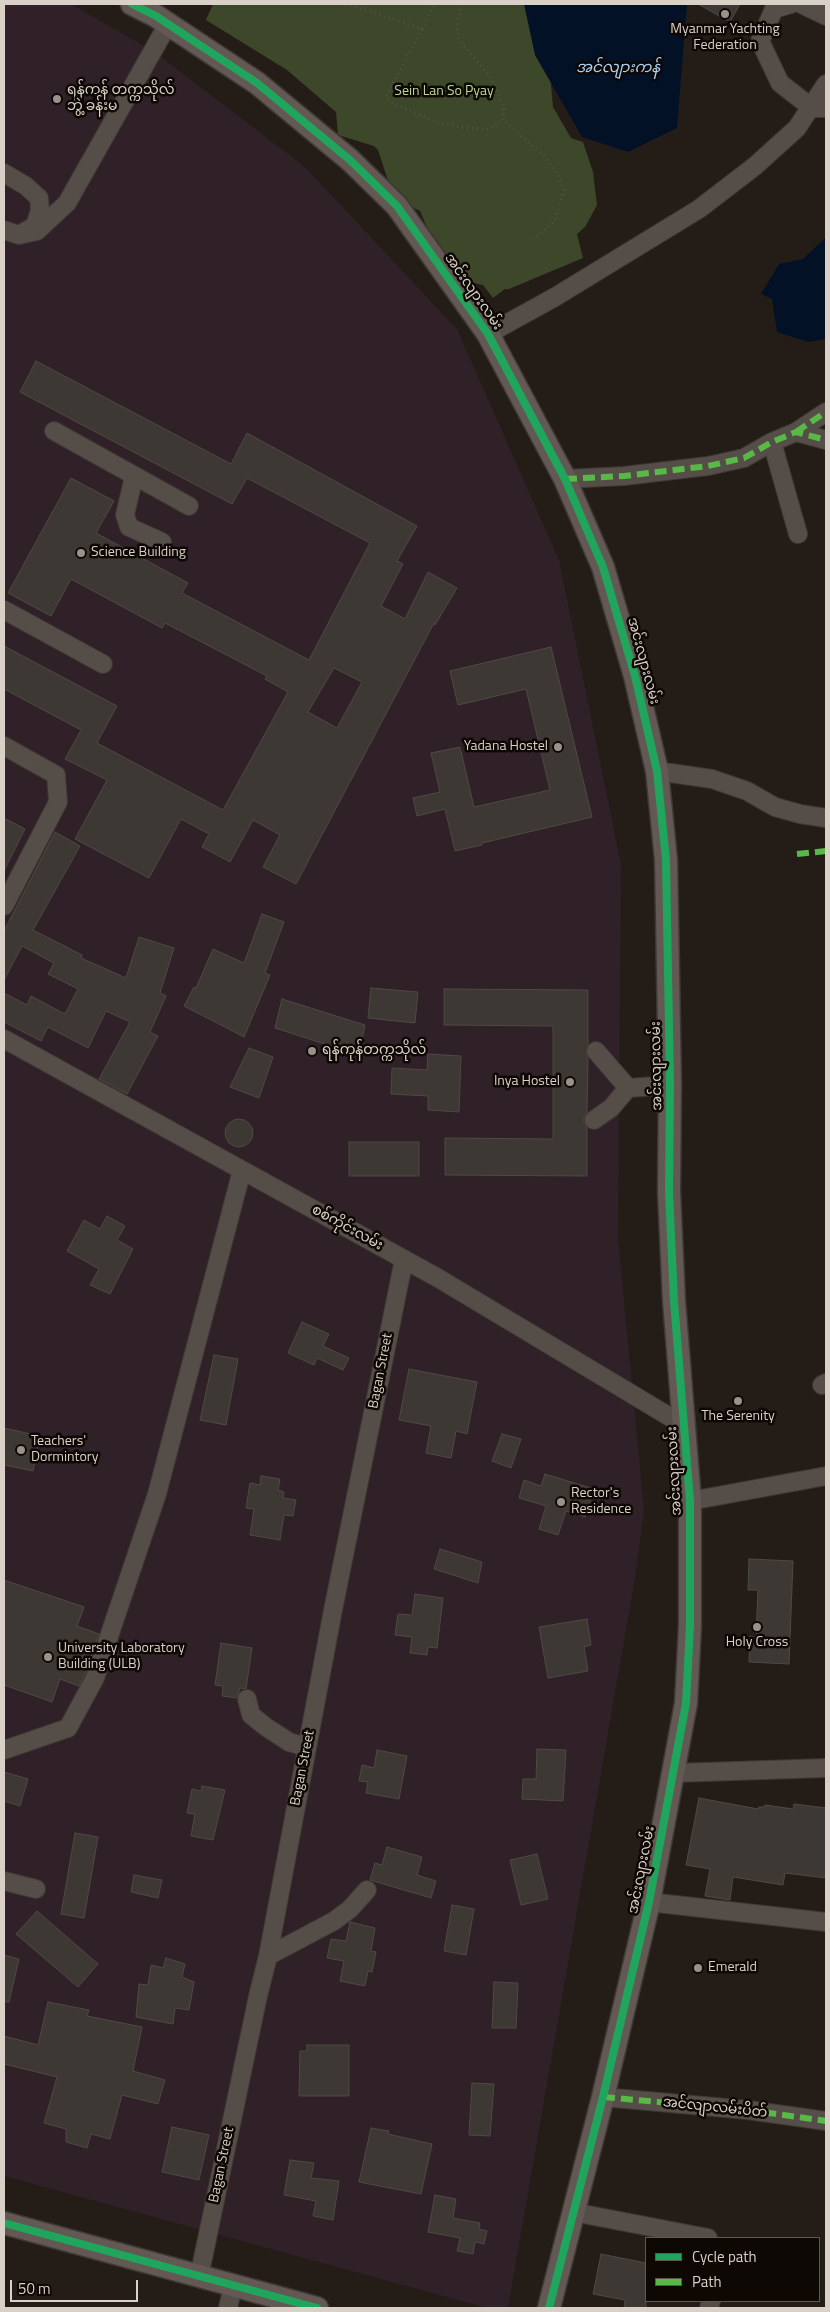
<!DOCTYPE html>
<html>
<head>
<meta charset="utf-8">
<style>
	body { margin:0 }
	#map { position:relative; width:830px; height:2312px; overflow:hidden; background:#241d17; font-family:"Titillium Web",sans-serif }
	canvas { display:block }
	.frame { position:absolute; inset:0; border:5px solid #d9d0c8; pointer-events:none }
	.legend { position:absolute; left:645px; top:2237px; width:175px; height:65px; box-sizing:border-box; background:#0e0804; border:1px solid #5f5852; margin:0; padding:6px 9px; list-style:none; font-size:15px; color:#d9d0c8 }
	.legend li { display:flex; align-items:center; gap:10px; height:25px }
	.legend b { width:25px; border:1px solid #5f5852 }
	.scale { position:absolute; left:10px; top:2280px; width:128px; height:22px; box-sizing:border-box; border:2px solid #d9d0c8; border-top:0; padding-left:6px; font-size:15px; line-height:18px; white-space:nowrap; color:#d9d0c8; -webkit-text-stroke:4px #0e0804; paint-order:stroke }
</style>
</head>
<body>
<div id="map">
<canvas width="830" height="2312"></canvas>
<div class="frame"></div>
<ul class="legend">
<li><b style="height:6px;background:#20a55d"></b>Cycle path</li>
<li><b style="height:6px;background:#58b947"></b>Path</li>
</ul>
<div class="scale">50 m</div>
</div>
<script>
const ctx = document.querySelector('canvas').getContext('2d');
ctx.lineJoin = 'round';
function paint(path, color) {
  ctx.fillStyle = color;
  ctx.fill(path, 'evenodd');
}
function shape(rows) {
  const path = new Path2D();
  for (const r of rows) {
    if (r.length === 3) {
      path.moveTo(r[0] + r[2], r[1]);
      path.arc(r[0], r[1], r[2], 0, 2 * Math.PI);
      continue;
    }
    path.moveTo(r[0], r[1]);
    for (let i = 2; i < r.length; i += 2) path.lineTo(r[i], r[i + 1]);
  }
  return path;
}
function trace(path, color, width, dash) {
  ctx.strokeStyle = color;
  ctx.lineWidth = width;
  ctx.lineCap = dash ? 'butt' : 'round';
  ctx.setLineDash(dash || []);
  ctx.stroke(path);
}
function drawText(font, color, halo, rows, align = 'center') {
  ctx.font = font + ' "Titillium Web","Noto Sans Myanmar",sans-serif';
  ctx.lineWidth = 5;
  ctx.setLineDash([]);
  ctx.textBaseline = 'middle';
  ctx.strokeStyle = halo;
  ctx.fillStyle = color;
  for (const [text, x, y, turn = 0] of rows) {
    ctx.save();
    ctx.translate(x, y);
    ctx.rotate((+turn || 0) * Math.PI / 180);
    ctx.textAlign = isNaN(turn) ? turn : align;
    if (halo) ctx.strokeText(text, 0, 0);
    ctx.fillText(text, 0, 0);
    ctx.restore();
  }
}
const education = shape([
	[4,4,71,4,156,53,305,167,457,329,559,560,621,865,618,1238,644,1510,635,1578,508,2308,487,2308,4,2176]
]);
const green = shape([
	[213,4,548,4,548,52,553,107,571,138,583,142,593,172,597,205,585,227,577,234,583,258,509,289,505,289,493,298,483,285,449,278,420,211,394,199,378,150,374,146,338,135,336,112,287,70,206,20]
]);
const water = shape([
	[524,4,687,4,677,128,628,152,582,137,535,55],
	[826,237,826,339,808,342,777,332,772,299,761,294,779,264,803,259]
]);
const building = shape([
	[698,4,740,4,730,22,698,4],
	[36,361,231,464,247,433,417,526,397,561,403,564,381,606,405,619,428,572,457,588,435,625,434,623,296,884,263,867,280,835,253,820,230,862,202,847,209,834,181,819,149,878,75,839,107,780,65,759,81,730,4,689,4,646,117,706,97,743,223,810,288,692,265,679,267,676,165,623,162,628,71,579,51,616,8,593,71,478,114,501,96,533,188,583,182,593,309,660,370,543,247,478,232,504,20,392,36,361],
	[334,668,362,682,337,728,308,712,334,668],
	[551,647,592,817,482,843,482,845,455,851,445,809,417,816,413,798,440,792,431,753,460,747,474,807,550,790,526,689,458,705,450,671,551,647],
	[4,818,25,829,4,871,4,818],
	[55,832,80,846,33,930,82,955,81,958,126,978,139,937,174,948,160,993,166,996,150,1032,158,1036,127,1094,99,1079,130,1022,106,1011,88,1048,48,1027,41,1041,4,1022,4,993,27,1005,31,996,65,1014,78,989,48,974,54,963,22,946,4,980,4,931,55,832],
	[262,914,284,922,265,973,270,975,244,1037,184,1006,194,987,196,988,213,949,244,963,262,914],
	[371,988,418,992,415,1023,368,1018,371,988],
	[444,989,588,990,588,1045,586,1053,588,1057,587,1112,583,1120,587,1128,587,1176,445,1175,445,1138,553,1139,553,1026,444,1025,444,989],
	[282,999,365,1025,359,1055,275,1028,282,999],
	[249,1048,273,1057,259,1098,230,1087,249,1048],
	[428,1054,461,1056,459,1112,428,1110,428,1096,391,1094,392,1068,427,1070,428,1054],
	[239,1133,14],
	[349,1142,419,1142,419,1176,349,1176,349,1142],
	[107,1216,125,1226,117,1240,133,1249,110,1294,90,1285,99,1269,67,1251,84,1220,100,1229,107,1216],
	[302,1322,329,1334,323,1346,349,1358,343,1370,317,1358,314,1365,288,1353,302,1322],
	[214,1355,238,1359,226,1425,200,1420,214,1355],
	[409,1369,477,1382,467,1434,456,1431,451,1458,426,1453,431,1426,399,1420,409,1369],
	[4,1428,40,1436,33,1471,4,1465,4,1428],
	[502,1434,521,1439,511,1468,492,1461,502,1434],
	[545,1474,594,1489,585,1517,566,1511,558,1535,539,1529,546,1506,519,1498,524,1480,541,1486,545,1474],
	[261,1476,280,1479,278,1490,284,1492,283,1498,296,1500,293,1516,284,1515,280,1540,250,1535,254,1509,246,1508,250,1483,260,1485,261,1476],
	[440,1549,482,1562,478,1583,434,1569,440,1549],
	[749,1559,793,1561,789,1664,749,1662,750,1636,756,1637,758,1590,748,1590,749,1559],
	[4,1580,84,1607,77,1626,99,1634,85,1674,79,1686,60,1679,52,1702,4,1685,4,1580],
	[415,1594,443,1598,437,1648,428,1647,427,1655,410,1653,412,1637,395,1635,398,1614,412,1615,415,1594],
	[587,1619,591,1645,584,1647,588,1671,548,1678,539,1627,587,1619],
	[221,1643,252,1648,246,1689,240,1688,237,1698,222,1696,223,1686,215,1685,221,1643],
	[537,1749,566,1750,563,1801,522,1799,523,1779,536,1779,537,1749],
	[377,1750,407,1756,399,1799,366,1793,368,1782,359,1781,362,1765,374,1768,377,1750],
	[4,1772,28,1779,20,1806,4,1801,4,1772],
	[202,1786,225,1790,213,1840,191,1836,195,1814,187,1813,192,1789,201,1791,202,1786],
	[699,1798,758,1809,759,1807,765,1807,765,1805,793,1809,794,1804,826,1808,826,1878,785,1873,783,1885,733,1877,730,1900,705,1896,710,1869,686,1865,699,1798],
	[75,1833,98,1837,84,1918,61,1914,75,1833],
	[387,1847,422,1857,417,1875,436,1881,431,1898,370,1880,375,1863,382,1865,387,1847],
	[537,1854,548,1899,521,1905,510,1860,537,1854],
	[134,1875,162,1880,158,1898,131,1892,134,1875],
	[452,1905,474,1909,466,1955,444,1951,452,1905],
	[37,1911,98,1964,78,1987,16,1934,37,1911],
	[350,1922,375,1928,371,1951,376,1952,372,1972,368,1971,365,1986,340,1981,344,1961,327,1958,331,1939,346,1941,350,1922],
	[4,1955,19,1959,9,2002,4,2002,4,1955],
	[166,1958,185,1964,182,1977,194,1982,189,2010,175,2008,173,2024,136,2017,139,1984,148,1985,151,1965,163,1968,166,1958],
	[494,1982,518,1983,516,2028,492,2028,494,1982],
	[48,2002,89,2010,87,2016,142,2027,133,2071,165,2080,158,2104,122,2095,110,2139,91,2134,87,2148,66,2142,66,2129,44,2123,57,2077,4,2064,4,2036,38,2045,48,2002],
	[307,2045,349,2045,349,2096,299,2096,300,2051,307,2051,307,2045],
	[472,2083,494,2084,490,2136,469,2135,472,2083],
	[172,2127,209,2135,199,2180,162,2172,172,2127],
	[371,2128,389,2131,388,2134,432,2144,421,2194,359,2182,371,2128],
	[290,2160,314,2163,311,2178,339,2181,333,2220,313,2216,316,2201,284,2195,290,2160],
	[435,2195,456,2199,453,2218,480,2223,479,2229,487,2231,484,2244,475,2242,473,2254,457,2251,460,2238,428,2232,435,2195],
	[601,2254,646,2263,646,2308,624,2308,625,2300,593,2294,601,2254]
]);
const path = shape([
	[346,4,422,29,434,4],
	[462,4,457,26,458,38,491,78,504,109,503,120,544,156,557,173,564,190,555,220,532,241],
	[422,29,386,97,393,104,437,122,464,128,489,129,503,120]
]);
const minor = shape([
	[791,4,774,9,760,41,780,83,812,108,826,108],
	[801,4,826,16],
	[4,173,26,186,39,198,40,210,35,226,24,232],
	[4,230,19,235,37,231,67,203,168,24],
	[488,334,555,297,699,209,755,166,797,128,826,84],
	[54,431,189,506],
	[796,432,826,412],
	[772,442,798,534],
	[134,476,125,515,129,527,162,542],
	[565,479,624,476,708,466,744,458,772,442,796,432,826,440],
	[4,610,103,664],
	[4,746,56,775,58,802,4,906],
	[657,771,712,779,747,791,775,807,800,814,826,818],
	[4,1039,438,1278,685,1426],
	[596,1051,628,1088,670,1085],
	[594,1120,611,1108,628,1088],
	[822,1385,826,1383],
	[690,1501,826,1476],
	[247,1699,251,1715,266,1727,289,1742,306,1747],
	[4,1750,68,1728,95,1678,157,1494,242,1170],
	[674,1773,826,1768],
	[4,1881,36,1889],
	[649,1902,826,1922],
	[268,1956,334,1921,350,1909,367,1890],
	[603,2097,748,2110,826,2121],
	[573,2212,708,2238],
	[199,2277,258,1996,268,1956,333,1610,404,1259],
	[228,2308,233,2286],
	[709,2308,711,2301]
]);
const major = shape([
	[132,4,156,16,257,83,350,160,397,206,488,334,565,479,603,567,635,676,657,771,666,860,670,1085,669,1192,674,1301,690,1501,690,1626,686,1703,649,1902,603,2097,549,2308],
	[4,2223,317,2308]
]);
const quiet = shape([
	[796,432,826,412],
	[565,479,624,476,708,466,744,458,772,442,796,432,826,440],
	[797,854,826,851],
	[603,2097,748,2110,826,2121]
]);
const cycleway = shape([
	[132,4,156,16,257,83,350,160,397,206,488,334,565,479,603,567,635,676,657,771,666,860,670,1085,669,1192,674,1301,690,1501,690,1626,686,1703,649,1902,603,2097,549,2308],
	[4,2223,317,2308]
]);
const markers = [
	[725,14,5,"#9a918a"],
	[57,99,5,"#9a918a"],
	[81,553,5,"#9a918a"],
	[558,747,5,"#9a918a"],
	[312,1051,5,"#9a918a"],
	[570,1082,5,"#9a918a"],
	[738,1401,5,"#9a918a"],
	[21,1450,5,"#9a918a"],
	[561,1502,5,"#9a918a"],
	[757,1627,5,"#9a918a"],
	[48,1657,5,"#9a918a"],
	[698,1968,5,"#9a918a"]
];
const poiNames = [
	["Myanmar Yachting",725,30,"center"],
	["Federation",725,46,"center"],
	["ရန်ကုန် တက္ကသိုလ်",67,91],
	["ဘွဲ့ ခန်းမ",67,107],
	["Science Building",91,553],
	["Yadana Hostel",548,747,"right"],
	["ရန်ကုန်တက္ကသိုလ်",322,1051],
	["Inya Hostel",560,1082,"right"],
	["The Serenity",738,1417,"center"],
	["Teachers'",31,1442],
	["Dormintory",31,1458],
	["Rector's",571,1494],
	["Residence",571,1510],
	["Holy Cross",757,1643,"center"],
	["University Laboratory",58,1649],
	["Building (ULB)",58,1665],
	["Emerald",708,1968]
];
const parkNames = [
	["Sein Lan So Pyay",444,92]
];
const streetNames = [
	["အင်းလျားလမ်း",473,292,55],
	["အင်းလျားလမ်း",643,661,75],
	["အင်းလျားလမ်း",657,1066,-91],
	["စစ်ကိုင်းလမ်း",347,1228,29],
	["Bagan Street",381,1371,-79],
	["အင်းလျားလမ်း",675,1471,-93],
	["Bagan Street",303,1768,-79],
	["အင်းလျားလမ်း",642,1870,-79],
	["အင်လျာလမ်းပိတ်",715,2108,6],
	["Bagan Street",222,2165,-78]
];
const waterNames = [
	["အင်လျားကန်",618,68]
];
paint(education, '#302027');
paint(green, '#3d472a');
paint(water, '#031126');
paint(building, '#3e3834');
trace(building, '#4f4944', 1);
trace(minor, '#3e3833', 20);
trace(major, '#3e3833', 25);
trace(path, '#55504b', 3, [1, 4]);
trace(minor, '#544d48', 18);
trace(major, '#635853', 22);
trace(quiet, '#58b947', 6, [12, 6]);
trace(cycleway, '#20a55d', 8);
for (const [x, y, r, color] of markers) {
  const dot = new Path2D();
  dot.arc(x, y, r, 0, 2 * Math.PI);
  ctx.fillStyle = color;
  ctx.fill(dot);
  trace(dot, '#0e0804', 2);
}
drawText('14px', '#d9d0c8', '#0e0804', poiNames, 'left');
drawText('14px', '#bcd597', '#0e0804', parkNames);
drawText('14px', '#d9d0c8', '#0e0804', streetNames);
drawText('italic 15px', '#abd1f9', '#0e0804', waterNames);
</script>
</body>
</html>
